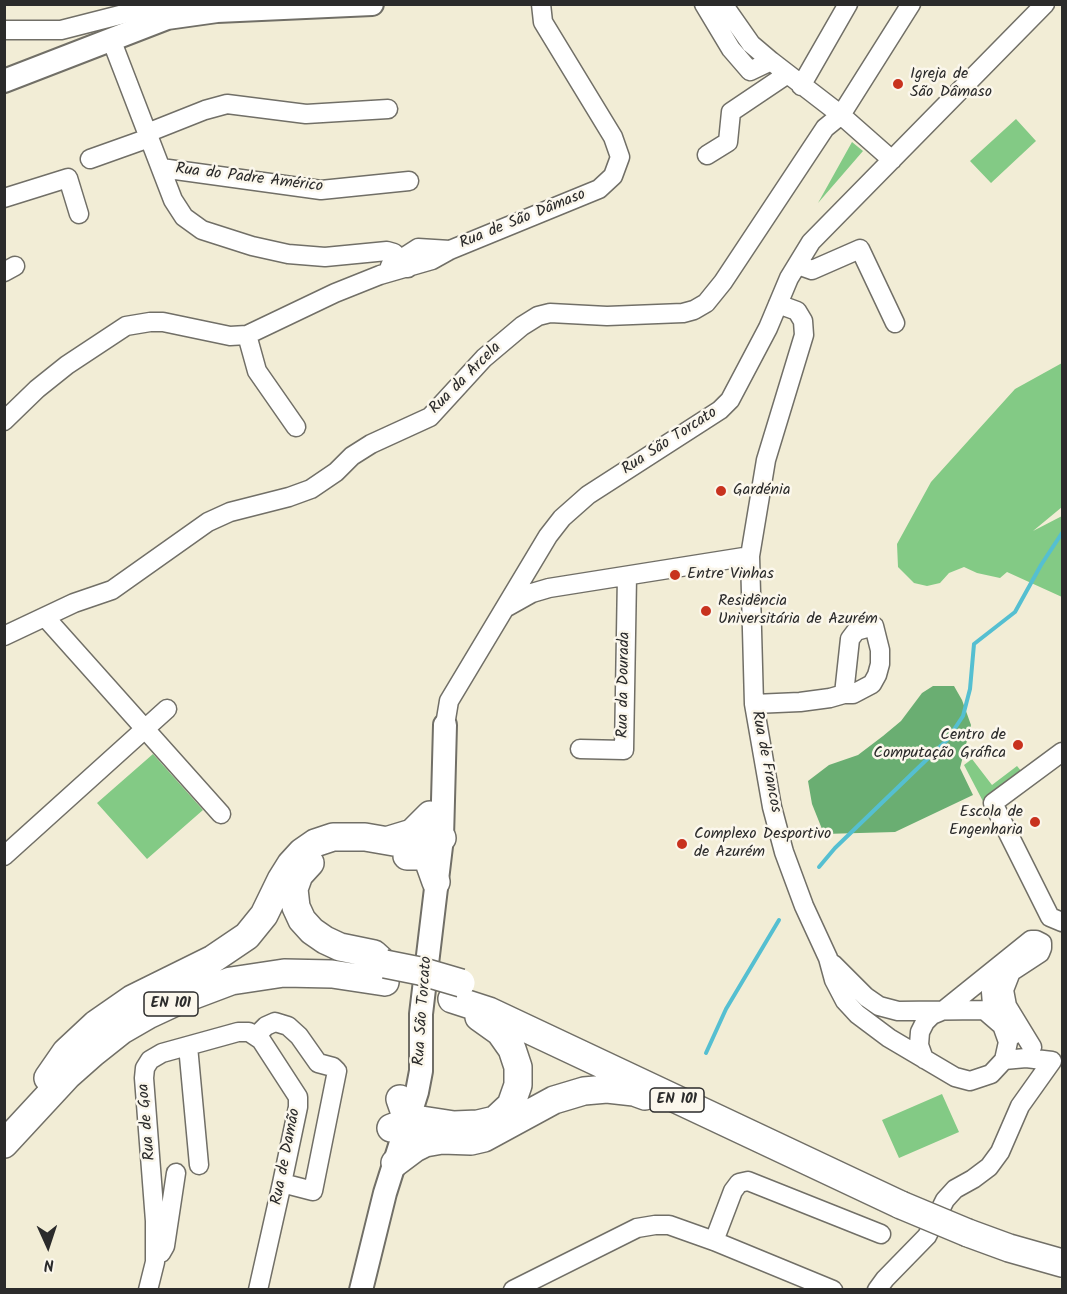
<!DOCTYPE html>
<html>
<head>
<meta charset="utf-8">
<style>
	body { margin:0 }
	#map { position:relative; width:1067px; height:1294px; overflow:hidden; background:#f2edd6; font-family:Kalam,sans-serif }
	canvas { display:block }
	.frame { position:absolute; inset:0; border:6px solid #2b2b2b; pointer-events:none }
	.north { position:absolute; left:18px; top:1216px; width:60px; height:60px; -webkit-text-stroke:4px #fbf7ec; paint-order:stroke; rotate:177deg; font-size:16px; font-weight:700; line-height:24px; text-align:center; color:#2b2b2b }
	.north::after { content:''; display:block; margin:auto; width:21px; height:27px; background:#2b2b2b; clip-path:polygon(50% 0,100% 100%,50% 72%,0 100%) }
</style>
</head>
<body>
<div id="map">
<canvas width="1067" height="1294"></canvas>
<div class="frame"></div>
<div class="north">N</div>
</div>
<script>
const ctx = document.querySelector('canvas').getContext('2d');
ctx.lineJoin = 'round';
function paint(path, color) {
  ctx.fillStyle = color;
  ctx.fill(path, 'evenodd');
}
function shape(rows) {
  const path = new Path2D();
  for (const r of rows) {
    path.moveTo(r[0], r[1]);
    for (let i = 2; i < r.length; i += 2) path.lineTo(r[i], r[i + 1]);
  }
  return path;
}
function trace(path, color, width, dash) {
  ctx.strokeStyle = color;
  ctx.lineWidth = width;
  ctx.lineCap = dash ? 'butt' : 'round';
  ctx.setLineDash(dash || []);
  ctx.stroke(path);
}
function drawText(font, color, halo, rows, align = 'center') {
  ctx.font = font + ' Kalam,sans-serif';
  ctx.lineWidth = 5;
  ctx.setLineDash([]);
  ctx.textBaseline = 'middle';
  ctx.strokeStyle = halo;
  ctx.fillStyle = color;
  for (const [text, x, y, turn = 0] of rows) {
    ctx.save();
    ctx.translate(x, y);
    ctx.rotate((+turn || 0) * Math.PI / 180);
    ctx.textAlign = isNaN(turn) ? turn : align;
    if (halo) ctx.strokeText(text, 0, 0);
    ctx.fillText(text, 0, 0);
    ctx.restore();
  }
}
const green = shape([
	[1016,119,1036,141,991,183,970,161],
	[852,142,863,151,818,203],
	[1062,363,1062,507,1033,531,1062,516,1062,597,1007,572,1000,578,977,573,964,567,949,573,940,583,927,586,914,583,898,567,897,544,931,482,1015,389],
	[153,754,203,810,147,859,97,803],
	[972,759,992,785,1017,766,1022,772,987,809,964,765],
	[942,1094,959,1132,899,1158,882,1120]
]);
const forest = shape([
	[933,686,954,686,962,700,971,725,960,768,973,795,895,832,824,834,812,804,808,781,829,765,858,755,883,736,901,721,922,693]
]);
const stream = shape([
	[819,867,835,848,947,740,963,716,970,689,974,644,1015,612,1041,565,1062,533],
	[706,1053,726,1009,779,920]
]);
const minor = shape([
	[704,4,731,49,750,71,771,61],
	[723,4,751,44,771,61,841,115,892,160],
	[4,30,61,30,159,5,174,7,179,17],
	[111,39,173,200,184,217,202,230,252,246,288,254,325,257,387,251,394,253,408,268],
	[801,86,848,4],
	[147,133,205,110,227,104,306,114,388,109],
	[707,155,728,142,731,112,786,75],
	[90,159,149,138],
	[161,168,321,190,409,181],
	[4,198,68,178,79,214],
	[798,265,812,270,860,249,895,323],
	[390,266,418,248,450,250],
	[4,272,15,266],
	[778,304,797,311,803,321,804,335,766,460,750,556,754,704,772,807,784,852,804,906,828,958,834,980,845,1001,857,1014,889,1038,955,1077,970,1081,991,1074,1004,1060,1008,1042,1003,1028],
	[247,335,257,371,296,427],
	[4,421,37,389,67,365,126,326,150,322,163,322,230,336,247,335,335,293,380,275,432,260,450,250,599,189,613,176,620,157,613,137,543,22,541,4],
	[507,607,532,593,549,588,750,556],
	[45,617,221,814],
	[4,636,74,603,112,590,208,522,230,512,289,497,311,489,336,472,352,456,371,444,430,417,484,358,522,326,538,316,550,313,607,316,683,313,694,310,706,303,723,282,825,128,841,115,911,4],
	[754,704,800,702,830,698,844,694,853,694,872,684,877,675,880,664,880,650,874,626,856,631,850,639,844,694],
	[445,725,449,701,548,536,562,518,588,495,720,410,730,400,768,328,789,278,811,242,1045,4],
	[580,749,624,750,627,576],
	[1062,752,993,803,1050,917,1062,922],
	[4,856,167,709],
	[833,964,866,997,879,1006,898,1011,984,1010,1013,1035],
	[993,1017,991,992,998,980,1009,974],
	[256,1036,266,1026,275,1022,288,1026,299,1036,318,1063,333,1067,337,1071,313,1191,282,1183],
	[188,1046,199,1165],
	[924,1059,919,1045,920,1032,925,1022,932,1015,944,1010,1031,940,1036,940,1042,943,1042,948,1040,953,1011,972,1004,990,1007,1006,1032,1047],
	[1004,1060,1026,1058,1052,1061],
	[714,1241,733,1191,739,1183,748,1181,881,1234],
	[161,1253,165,1246,176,1173],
	[148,1290,155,1262,155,1221,144,1078,145,1068,150,1060,162,1053,238,1032,249,1032,261,1040,298,1097,298,1107,282,1183,258,1290],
	[513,1290,637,1228,655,1225,669,1225,714,1241,833,1290],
	[877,1290,885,1279,927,1236,945,1200,955,1189,973,1179,989,1167,1000,1152,1020,1106,1052,1061]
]);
const major = shape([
	[4,81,167,18,217,11,372,4],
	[361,1290,385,1193,417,1092,421,1071,421,1014,442,838,445,725]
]);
const highway = shape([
	[389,840,412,833,430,815],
	[407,856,421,856,426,854,442,838],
	[310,863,299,875,294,889,296,907,302,920,312,931,325,940,340,947,374,954,385,964],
	[452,999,489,1011,901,1205],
	[48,1078,66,1052,96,1024,132,999,213,959,247,936,264,915,281,880,291,864,302,852,315,843,333,837,365,837,417,846,426,854,436,882],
	[400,1099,408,1122,416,1130,421,1132],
	[391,1128,415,1119,454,1125,478,1124,495,1120,511,1105,518,1085,518,1067,512,1049,500,1032,479,1017],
	[4,1144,67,1076,93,1053,122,1030,148,1015,178,1001,231,981,284,973,332,974,385,982],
	[395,1163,415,1148,425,1143,442,1140,471,1141,484,1138,554,1100,584,1091,607,1089,634,1092,645,1096],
	[968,1233,1009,1248,1062,1263]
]);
const highwayBridge = shape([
	[385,964,420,971,461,983],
	[901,1205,968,1233]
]);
const markers = [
	[898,84,6,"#c8321e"],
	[721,491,6,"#c8321e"],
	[675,575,6,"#c8321e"],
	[706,611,6,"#c8321e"],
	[1018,745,6,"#c8321e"],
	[1035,822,6,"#c8321e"],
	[682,844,6,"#c8321e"]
];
const shields = [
	[171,1004,54],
	[677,1100,54]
];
const shieldNames = [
	["EN 101",171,1004],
	["EN 101",677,1100]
];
const poiNames = [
	["Igreja de",910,75],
	["São Dâmaso",910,93],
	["Gardénia",733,491],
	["Entre Vinhas",687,575],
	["Residência",718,602],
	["Universitária de Azurém",718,620],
	["Centro de",1006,736,"right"],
	["Computação Gráfica",1006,754,"right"],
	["Escola de",1023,813,"right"],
	["Engenharia",1023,831,"right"],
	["Complexo Desportivo",694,835],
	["de Azurém",694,853]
];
const streetNames = [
	["Rua do Padre Américo",249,179,7],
	["Rua de São Dâmaso",523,220,-22],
	["Rua da Arcela",466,379,-45],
	["Rua São Torcato",670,442,-33],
	["Rua da Dourada",625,685,-89],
	["Rua de Francos",765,762,79],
	["Rua São Torcato",424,1011,-86],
	["Rua de Goa",148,1122,-95],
	["Rua de Damão",287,1157,-79]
];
paint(green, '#83ca85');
paint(forest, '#6aae72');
trace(stream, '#55bfd1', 4);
trace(minor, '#716f67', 21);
trace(major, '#716f67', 26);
trace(highway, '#716f67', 30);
trace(minor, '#fff', 18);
trace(major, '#fff', 22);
trace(highway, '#fff', 27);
trace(highwayBridge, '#716f67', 30, []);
trace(highwayBridge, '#fff', 27);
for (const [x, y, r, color] of markers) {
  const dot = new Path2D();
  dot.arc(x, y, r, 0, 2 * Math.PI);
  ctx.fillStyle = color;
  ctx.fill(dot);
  trace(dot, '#fbf7ec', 2);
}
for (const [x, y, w] of shields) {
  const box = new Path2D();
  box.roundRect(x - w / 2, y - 12, w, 24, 4.5);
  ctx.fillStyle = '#fbf7ec';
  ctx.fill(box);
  trace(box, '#2b2b2b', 1.5);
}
drawText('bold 15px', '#2b2b2b', null, shieldNames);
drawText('16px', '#2b2b2b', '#fbf7ec', poiNames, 'left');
drawText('16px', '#2b2b2b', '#fbf7ec', streetNames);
</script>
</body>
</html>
